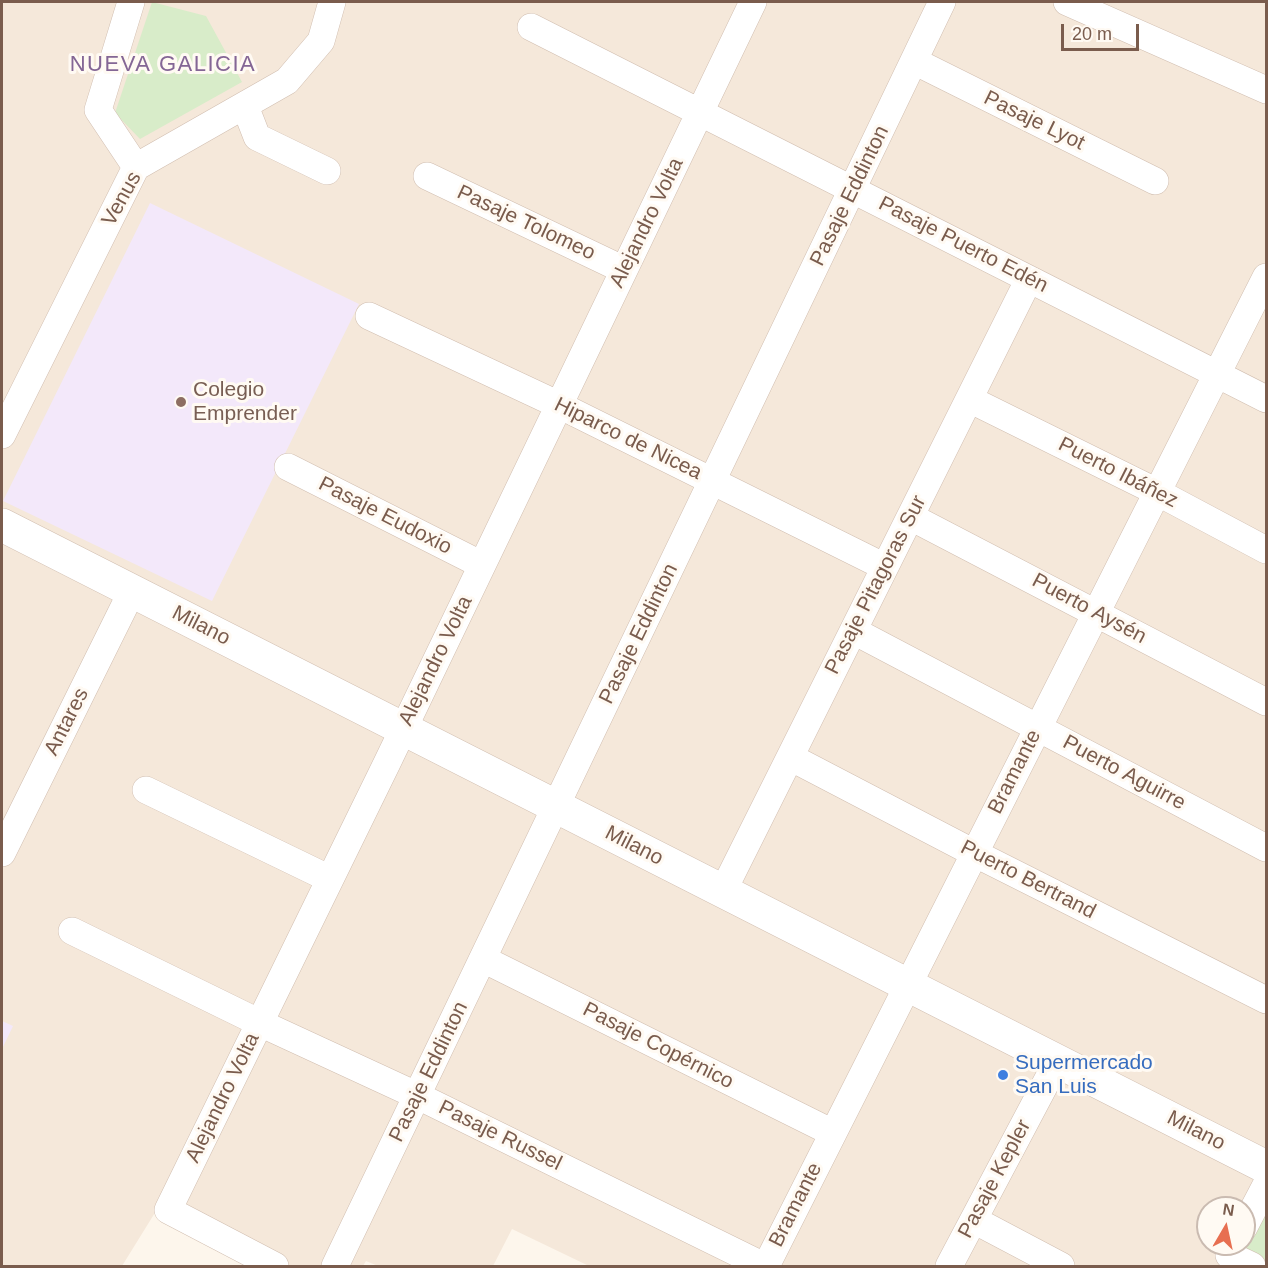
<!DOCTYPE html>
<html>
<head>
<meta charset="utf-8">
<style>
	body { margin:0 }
	#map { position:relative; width:1268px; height:1268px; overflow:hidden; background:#fdf6ec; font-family:Arial,sans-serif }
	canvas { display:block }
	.frame { position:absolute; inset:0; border:3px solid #7a5c4d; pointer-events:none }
	.north { position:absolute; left:1196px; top:1196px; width:60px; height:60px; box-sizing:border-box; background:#fffaf3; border:2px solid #cabbb1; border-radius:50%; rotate:9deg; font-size:16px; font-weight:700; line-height:24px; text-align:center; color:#7a5c4d }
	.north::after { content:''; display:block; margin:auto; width:21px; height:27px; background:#e76f51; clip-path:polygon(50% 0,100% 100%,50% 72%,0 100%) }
	.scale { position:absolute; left:1061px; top:24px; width:78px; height:27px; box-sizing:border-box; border:3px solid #7a5c4d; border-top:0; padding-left:8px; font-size:18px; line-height:21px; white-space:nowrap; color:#7a5c4d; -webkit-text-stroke:4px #fffaf3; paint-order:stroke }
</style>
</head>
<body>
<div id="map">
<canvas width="1268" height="1268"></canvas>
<div class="frame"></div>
<div class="north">N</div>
<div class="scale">20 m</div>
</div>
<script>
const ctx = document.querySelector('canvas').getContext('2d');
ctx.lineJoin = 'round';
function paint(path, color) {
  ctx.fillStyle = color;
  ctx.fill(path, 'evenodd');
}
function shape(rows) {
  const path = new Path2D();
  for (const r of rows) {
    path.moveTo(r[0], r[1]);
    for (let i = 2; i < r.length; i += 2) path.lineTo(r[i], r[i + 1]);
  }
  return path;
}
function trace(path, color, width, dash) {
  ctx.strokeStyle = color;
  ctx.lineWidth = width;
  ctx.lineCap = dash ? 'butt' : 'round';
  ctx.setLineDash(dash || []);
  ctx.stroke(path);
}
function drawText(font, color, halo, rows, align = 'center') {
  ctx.font = font + ' Arial,sans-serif';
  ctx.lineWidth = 6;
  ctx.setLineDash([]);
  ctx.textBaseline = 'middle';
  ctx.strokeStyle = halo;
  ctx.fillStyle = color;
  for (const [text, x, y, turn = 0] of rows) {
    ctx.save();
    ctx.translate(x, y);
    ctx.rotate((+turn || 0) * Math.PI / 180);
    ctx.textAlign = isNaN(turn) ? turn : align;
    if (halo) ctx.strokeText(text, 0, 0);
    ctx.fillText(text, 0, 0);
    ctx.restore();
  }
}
const residential = shape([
	[2,2,1266,2,1266,1266,589,1266,512,1229,493,1266,378,1266,366,1261,363,1266,282,1266,161,1203,122,1266,2,1266],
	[1208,1208,1244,1208,1244,1244,1208,1244]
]);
const education = shape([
	[150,203,359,304,212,601,3,501],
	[2,1021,13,1026,2,1049]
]);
const green = shape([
	[152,2,206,16,242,82,140,139,115,113],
	[1266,1200,1266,1266,1265,1266,1237,1253]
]);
const minor = shape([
	[131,2,98,110,136,167],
	[1067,2,1266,90],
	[531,27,1266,399],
	[914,61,1155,181],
	[245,106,257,137,327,171],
	[427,176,624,270],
	[369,316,559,405,885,567],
	[969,399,1157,492,1266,550],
	[2,435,136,167,287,81,321,41,332,2],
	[288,467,482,565],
	[911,517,1266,702],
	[854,631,1266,848],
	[790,757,974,853,1266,1000],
	[146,790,330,879],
	[2,853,132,591],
	[723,891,1029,279],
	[72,931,260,1023,418,1096,764,1266],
	[483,959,833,1133],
	[974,1220,1061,1266],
	[1244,1227,1266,1185],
	[1229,1255,1252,1266],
	[275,1266,168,1210,387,763,753,2],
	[335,1266,942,2],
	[766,1266,1266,277],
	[949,1266,1058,1060]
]);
const tertiary = shape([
	[2,525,1266,1167]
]);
const markers = [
	[181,402,6,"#8d6e63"],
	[1003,1075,6,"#3f7fe0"]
];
const streetNames = [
	["Pasaje Lyot",1034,121,26],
	["Pasaje Eddinton",850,196,-64],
	["Venus",122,199,-61],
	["Pasaje Tolomeo",526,223,25],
	["Alejandro Volta",647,223,-64],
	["Pasaje Puerto Edén",963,245,27],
	["Hiparco de Nicea",628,439,26],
	["Puerto Ibáñez",1118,473,27],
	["Pasaje Eudoxio",385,516,27],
	["Pasaje Pitagoras Sur",876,585,-63],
	["Puerto Aysén",1089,609,28],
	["Milano",201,626,27],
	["Pasaje Eddinton",639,634,-64],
	["Alejandro Volta",436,661,-64],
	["Antares",67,722,-63],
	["Bramante",1015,772,-63],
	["Puerto Aguirre",1124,773,28],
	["Milano",634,846,27],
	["Puerto Bertrand",1028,880,27],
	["Pasaje Copérnico",658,1046,27],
	["Pasaje Eddinton",429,1072,-64],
	["Alejandro Volta",223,1098,-64],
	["Milano",1196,1131,27],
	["Pasaje Russel",500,1136,26],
	["Pasaje Kepler",995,1179,-62],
	["Bramante",796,1205,-63]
];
const educationNames = [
	["Colegio",193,390],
	["Emprender",193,414]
];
const shopNames = [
	["Supermercado",1015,1063],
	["San Luis",1015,1087]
];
const neighbourhoodNames = [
	["NUEVA GALICIA",163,65]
];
paint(residential, '#f5e8da');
paint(education, '#f3e8fa');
paint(green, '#d8ecc9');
trace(minor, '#d1beb0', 28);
trace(tertiary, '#d1beb0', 34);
trace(minor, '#fff', 27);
trace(tertiary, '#fff', 33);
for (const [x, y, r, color] of markers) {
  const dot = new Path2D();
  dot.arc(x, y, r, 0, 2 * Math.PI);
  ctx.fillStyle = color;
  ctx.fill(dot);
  trace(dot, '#fffaf3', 2);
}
drawText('21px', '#7a5c4d', '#fffaf3', streetNames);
drawText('21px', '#785e54', '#fffaf3', educationNames, 'left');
drawText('21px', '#366cbe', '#fffaf3', shopNames, 'left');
ctx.letterSpacing = '1.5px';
drawText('22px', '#846695', '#fffaf3', neighbourhoodNames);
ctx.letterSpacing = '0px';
</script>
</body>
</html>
